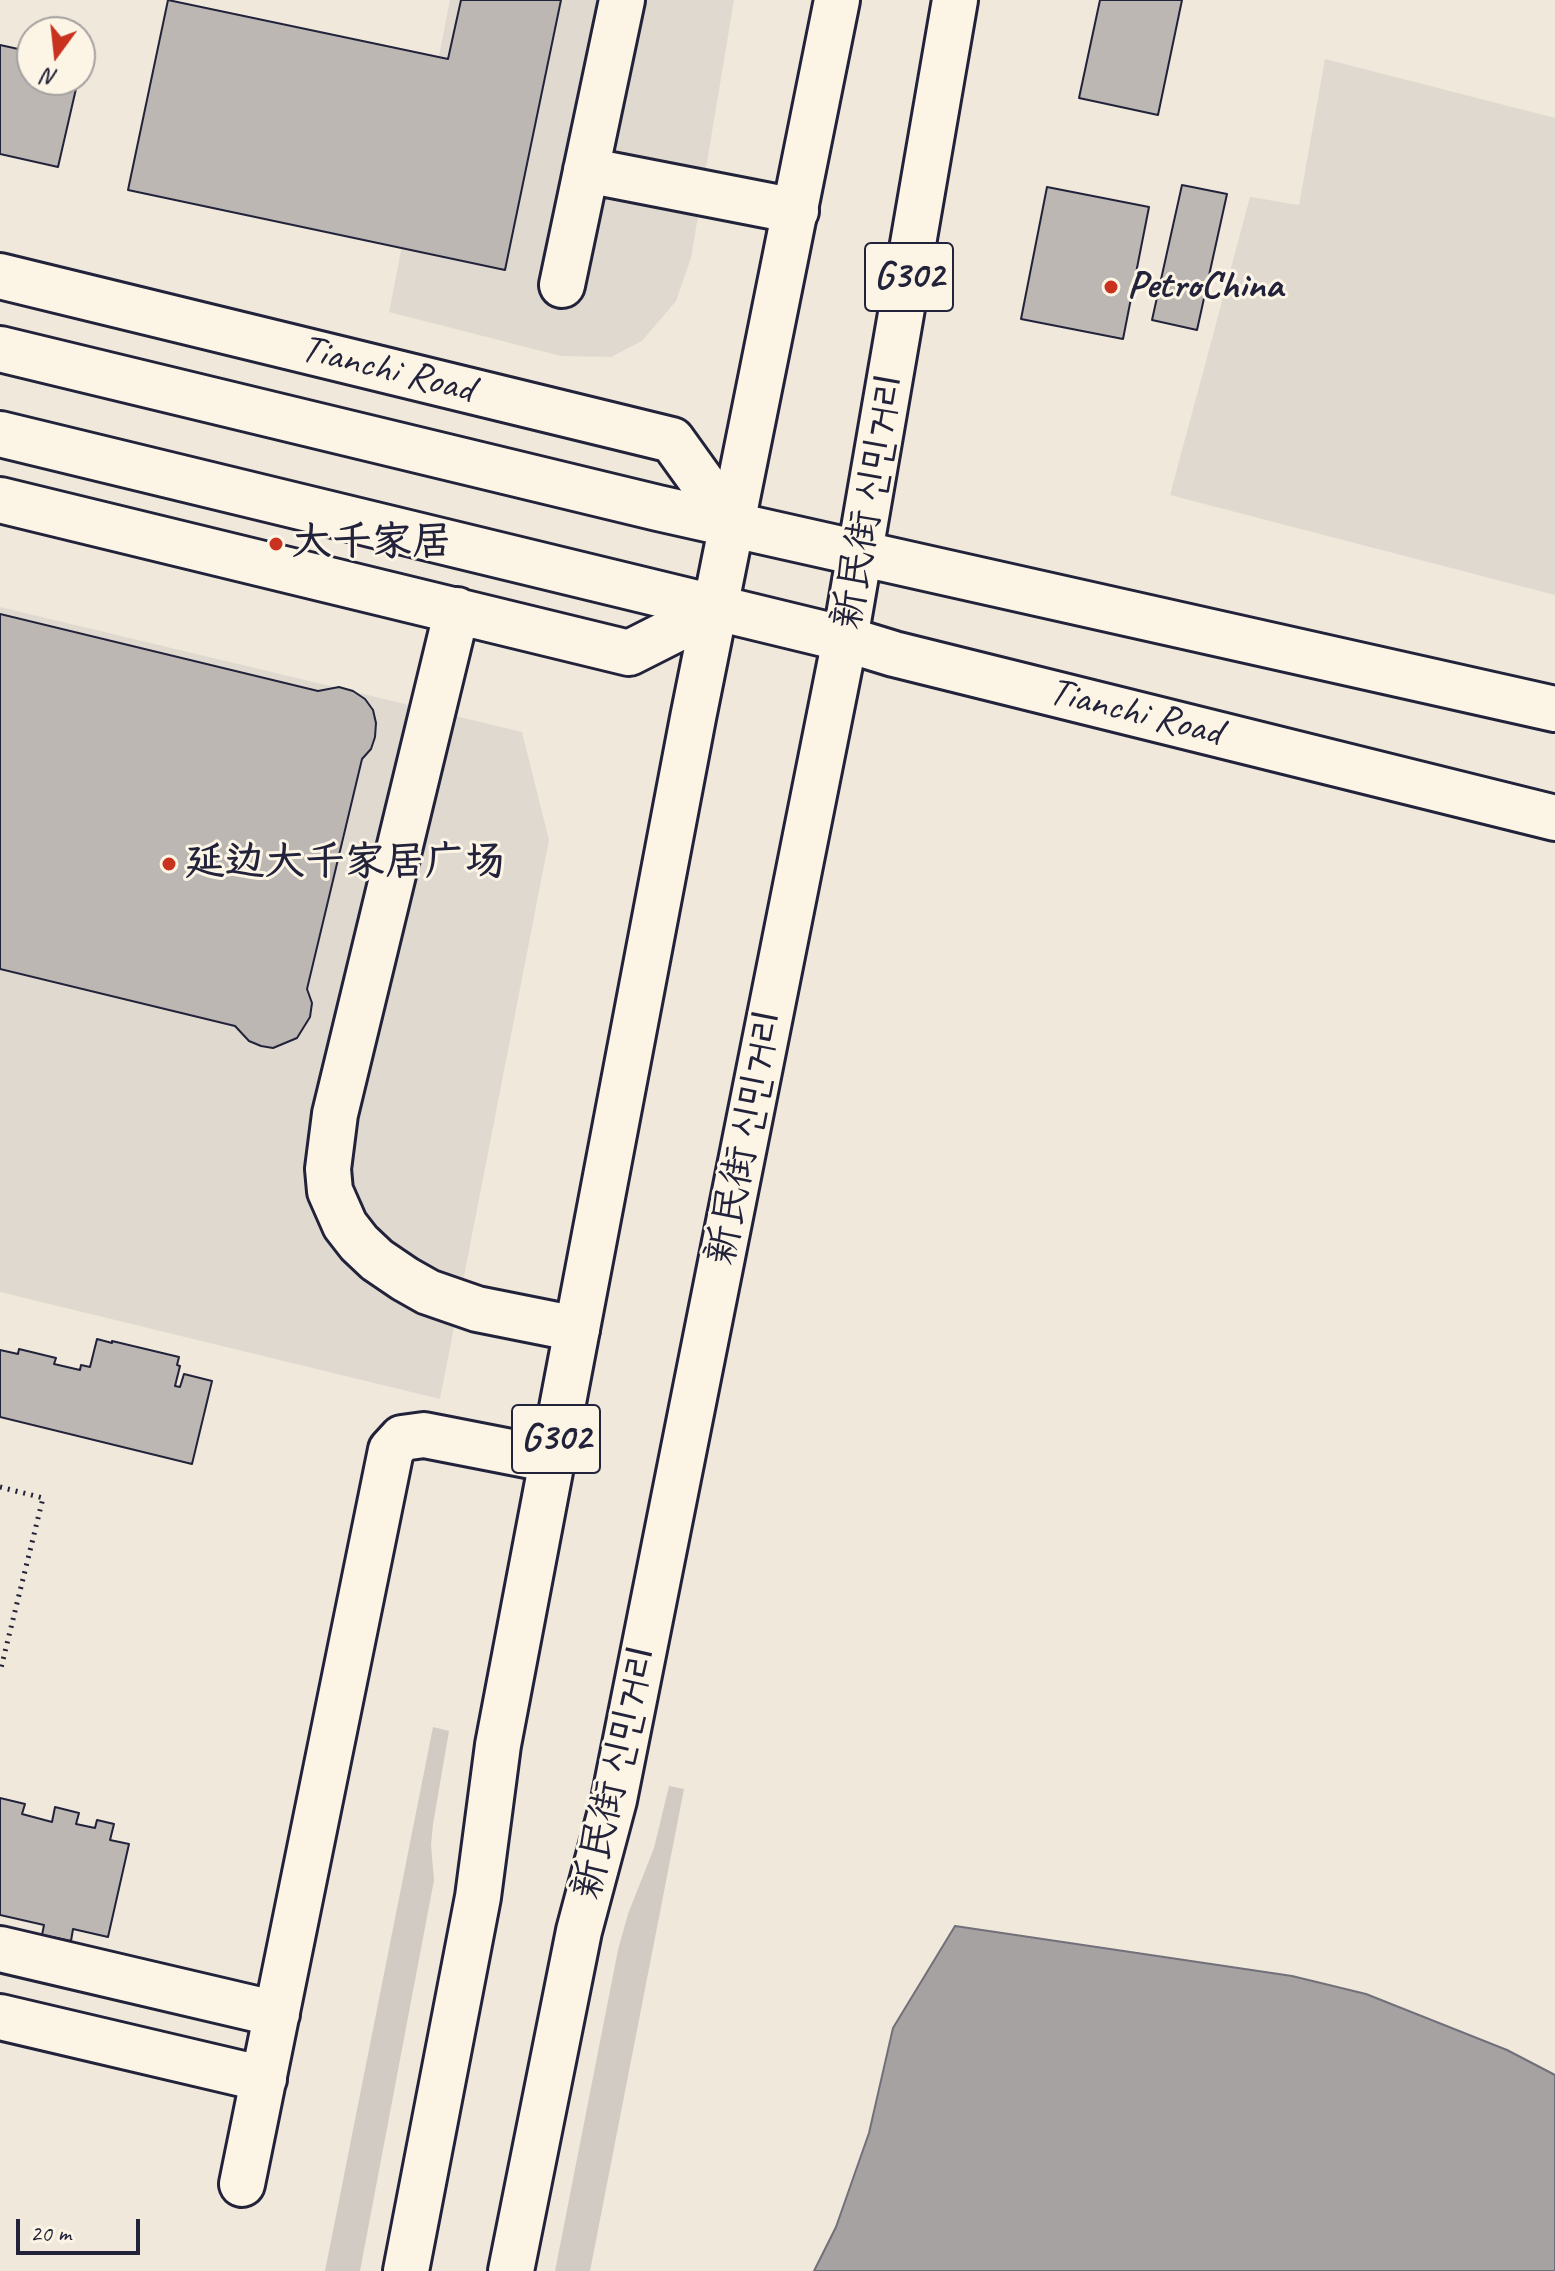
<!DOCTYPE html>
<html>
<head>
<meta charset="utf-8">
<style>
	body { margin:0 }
	#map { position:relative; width:1555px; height:2271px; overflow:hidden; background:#efe8db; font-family:Caveat,sans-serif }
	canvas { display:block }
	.north { position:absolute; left:16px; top:16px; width:80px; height:80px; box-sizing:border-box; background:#fcf5e5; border:2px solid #a5a1a1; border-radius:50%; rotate:195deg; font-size:22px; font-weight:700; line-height:32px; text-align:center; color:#22223b }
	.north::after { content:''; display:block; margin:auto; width:28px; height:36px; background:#c8321e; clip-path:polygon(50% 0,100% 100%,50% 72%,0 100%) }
	.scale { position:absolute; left:16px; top:2219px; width:124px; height:36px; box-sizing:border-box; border:4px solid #22223b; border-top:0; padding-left:10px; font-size:24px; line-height:28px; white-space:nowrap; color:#22223b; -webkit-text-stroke:6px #fcf5e5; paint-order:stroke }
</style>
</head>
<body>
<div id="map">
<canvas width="1555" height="2271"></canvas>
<div class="north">N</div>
<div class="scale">20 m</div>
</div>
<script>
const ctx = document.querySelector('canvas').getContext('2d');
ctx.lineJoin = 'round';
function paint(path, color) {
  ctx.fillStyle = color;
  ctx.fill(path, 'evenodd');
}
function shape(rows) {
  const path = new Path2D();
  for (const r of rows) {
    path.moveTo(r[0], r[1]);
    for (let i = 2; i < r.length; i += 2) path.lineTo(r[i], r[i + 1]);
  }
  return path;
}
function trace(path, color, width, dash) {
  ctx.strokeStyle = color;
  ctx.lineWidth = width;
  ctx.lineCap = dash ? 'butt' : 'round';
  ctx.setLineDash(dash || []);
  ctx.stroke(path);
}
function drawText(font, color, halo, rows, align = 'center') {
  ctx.font = font + ' Caveat,"LXGW WenKai TC","Poor Story",sans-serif';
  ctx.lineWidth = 6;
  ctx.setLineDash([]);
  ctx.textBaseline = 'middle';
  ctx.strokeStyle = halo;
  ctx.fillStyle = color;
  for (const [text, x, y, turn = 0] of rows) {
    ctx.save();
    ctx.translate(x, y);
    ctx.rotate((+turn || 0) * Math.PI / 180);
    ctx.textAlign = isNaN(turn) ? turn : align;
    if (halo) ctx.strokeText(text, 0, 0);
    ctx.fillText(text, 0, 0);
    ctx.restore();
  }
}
const built = shape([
	[450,0,734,0,691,258,676,301,642,341,611,357,561,356,389,312],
	[1325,59,1555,118,1555,595,1170,495,1250,197,1299,205],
	[0,607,522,732,549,840,440,1399,0,1292]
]);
const green = shape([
	[433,1727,449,1731,433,1824,431,1845,434,1880,360,2271,325,2271],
	[669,1786,684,1789,590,2271,555,2271,618,1950,628,1914,654,1848]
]);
const water = shape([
	[955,1926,1292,1976,1366,1994,1507,2050,1555,2075,1555,2271,814,2271,836,2227,869,2133,893,2028,955,1926]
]);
const building = shape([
	[168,0,448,59,461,0,561,0,505,270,128,190,168,0],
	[1100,0,1182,0,1158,115,1079,98,1100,0],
	[0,45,32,52,32,80,78,80,58,167,0,154,0,45],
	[1182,185,1227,194,1197,330,1152,320,1182,185],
	[1047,187,1149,207,1123,339,1021,319,1047,187],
	[0,614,318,691,339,687,353,691,365,699,373,710,376,723,375,737,371,749,362,759,307,989,312,1003,310,1017,297,1038,273,1048,261,1046,249,1041,235,1026,0,969,0,614],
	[97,1339,112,1343,112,1341,179,1357,177,1365,180,1366,175,1386,180,1387,184,1374,212,1381,192,1464,0,1417,0,1350,18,1354,19,1349,56,1358,54,1364,80,1370,81,1365,90,1367,97,1339],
	[0,1798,25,1804,22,1814,52,1822,55,1807,79,1813,76,1824,95,1828,97,1820,114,1824,110,1840,129,1844,108,1937,73,1929,71,1941,42,1935,44,1925,0,1915,0,1798]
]);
const path = shape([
	[0,1487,43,1498,0,1672]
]);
const minor = shape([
	[586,170,796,211],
	[0,276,672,440,733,525],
	[562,285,622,0],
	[0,500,629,653,716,609],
	[457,610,335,1114,328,1169,330,1191,345,1225,359,1243,377,1260,405,1279,428,1292,477,1309,577,1329],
	[0,1949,277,2014],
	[0,2017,264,2079],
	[242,2184,391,1450,402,1438,424,1435,552,1460]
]);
const major = shape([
	[0,349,658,508,1555,709],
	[0,434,845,639,894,654,1555,818]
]);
const highway = shape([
	[406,2271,478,1897,498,1745,693,718,837,0],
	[511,2271,579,1931,614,1800,845,639,955,0]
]);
const markers = [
	[1111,287,8,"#c8321e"],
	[276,544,8,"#c8321e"],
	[169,864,8,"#c8321e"]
];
const shields = [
	[909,277,88],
	[556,1439,88]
];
const shieldNames = [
	["G302",909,277],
	["G302",556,1439]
];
const poiNames = [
	["PetroChina",1127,287],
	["大千家居",292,544],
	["延边大千家居广场",185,864]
];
const streetNames = [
	["Tianchi Road",387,370,14],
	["新民街 신민거리",870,502,-80],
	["Tianchi Road",1135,713,14],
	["新民街 신민거리",746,1138,-79],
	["新民街 신민거리",616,1773,-77]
];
paint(built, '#e0d9cf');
paint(green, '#d1cbc3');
paint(water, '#a6a2a2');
trace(water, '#716f79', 2);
paint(building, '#bcb7b3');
trace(building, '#22223b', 2);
trace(minor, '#22223b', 50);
trace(major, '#22223b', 50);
trace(highway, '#22223b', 50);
trace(path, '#22223b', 5, [2, 6]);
trace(minor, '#fcf5e5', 44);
trace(major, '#fcf5e5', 44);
trace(highway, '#fcf5e5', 44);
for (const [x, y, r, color] of markers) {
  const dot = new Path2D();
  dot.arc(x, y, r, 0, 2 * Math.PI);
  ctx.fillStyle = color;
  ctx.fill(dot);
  trace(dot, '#fcf5e5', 3);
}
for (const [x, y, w] of shields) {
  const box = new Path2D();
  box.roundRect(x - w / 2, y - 34, w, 68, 6);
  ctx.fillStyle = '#fcf5e5';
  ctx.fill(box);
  trace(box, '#22223b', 2);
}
drawText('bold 38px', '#22223b', null, shieldNames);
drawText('bold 40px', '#22223b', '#fcf5e5', poiNames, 'left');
drawText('40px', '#22223b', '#fcf5e5', streetNames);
</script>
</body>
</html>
